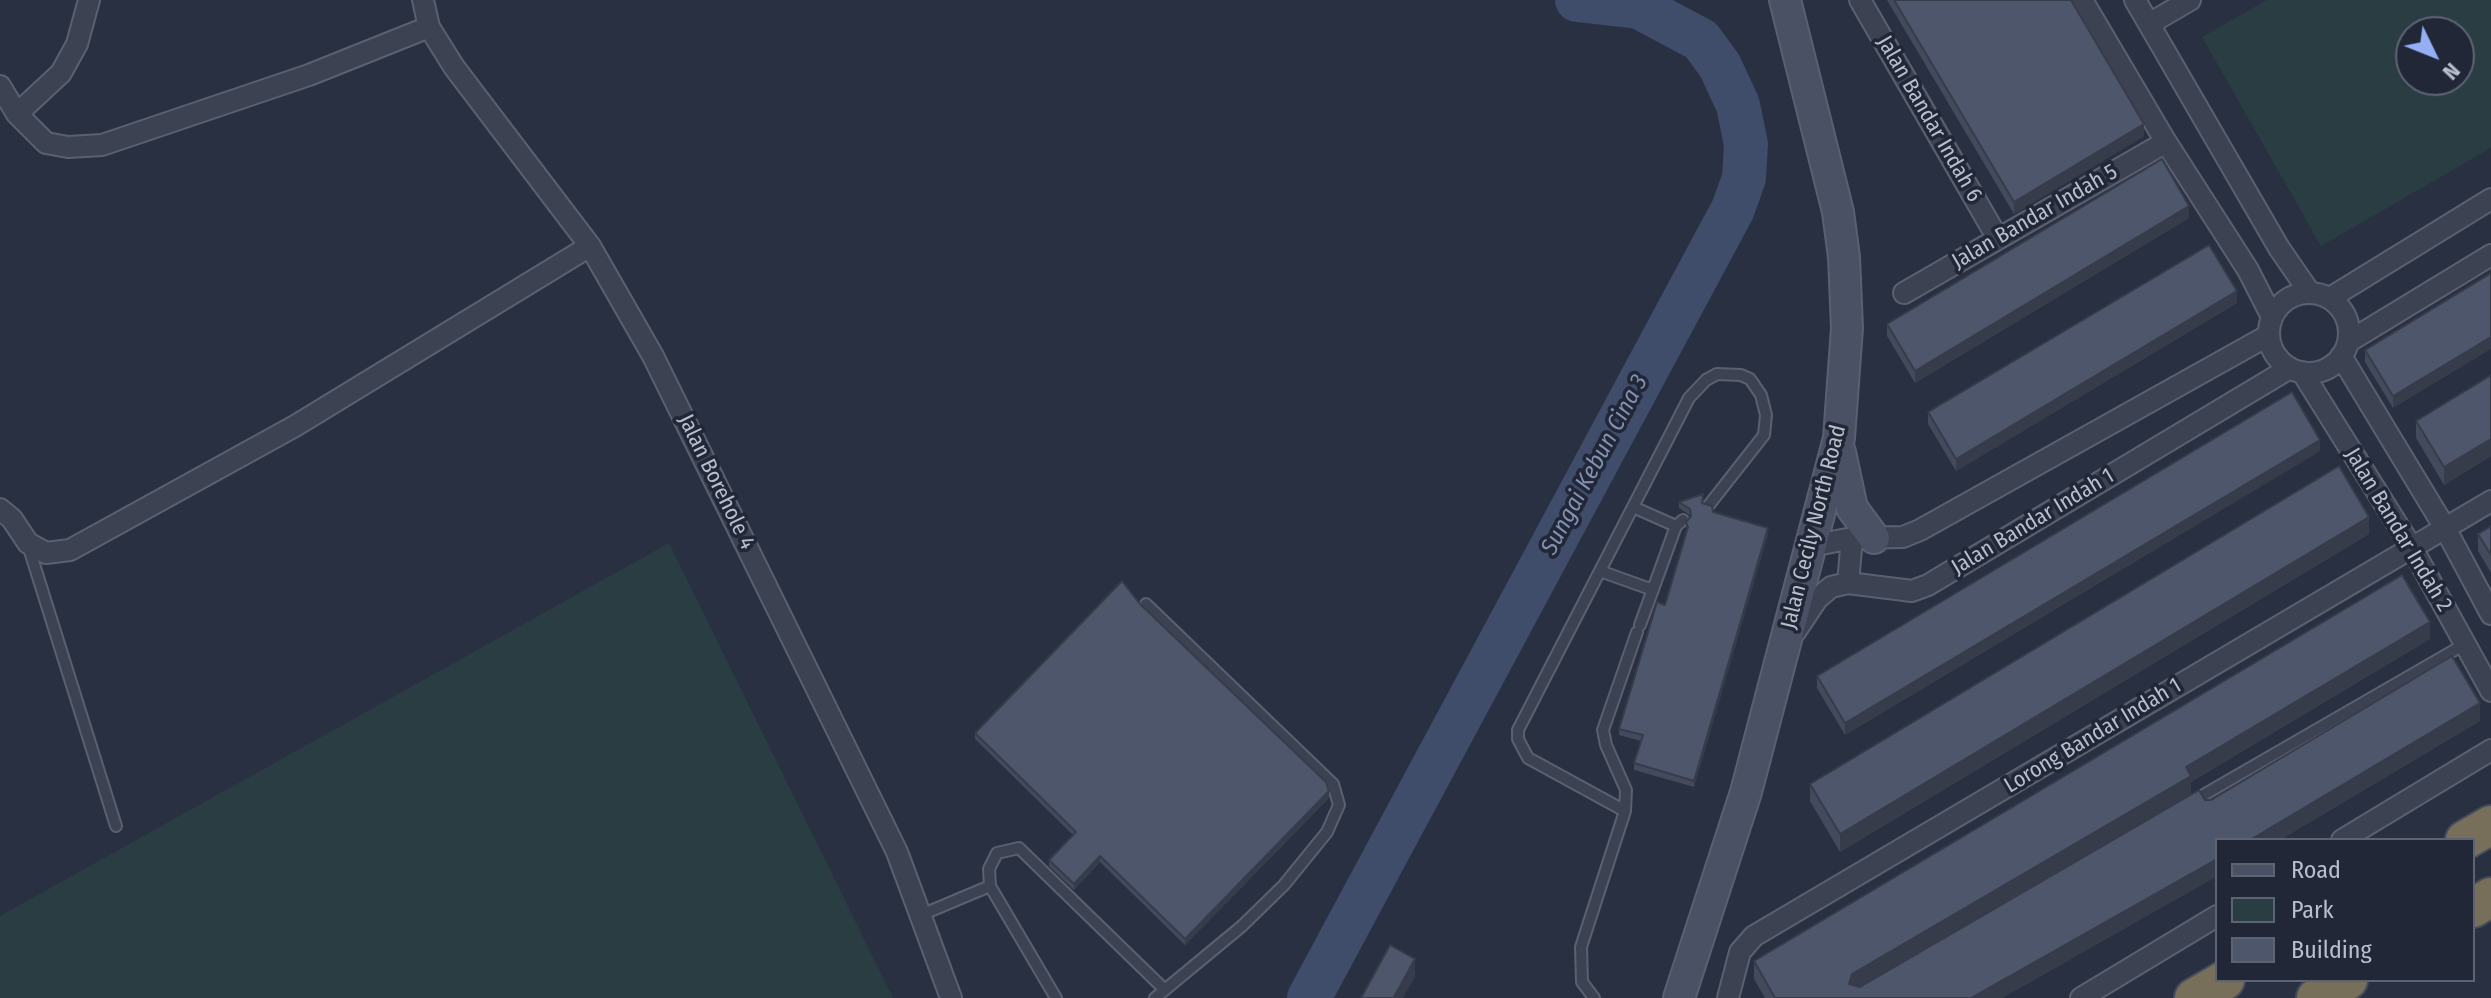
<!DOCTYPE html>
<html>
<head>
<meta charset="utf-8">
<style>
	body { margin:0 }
	#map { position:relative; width:2491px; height:998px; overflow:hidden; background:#283042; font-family:"Fira Sans Condensed",sans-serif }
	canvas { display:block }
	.legend { position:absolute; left:2215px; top:838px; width:260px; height:144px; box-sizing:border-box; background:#212737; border:2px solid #5e6373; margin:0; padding:10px 14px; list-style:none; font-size:24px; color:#b9becc }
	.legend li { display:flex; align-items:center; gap:16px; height:40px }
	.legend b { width:40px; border:2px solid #5e6373 }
	.north { position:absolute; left:2395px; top:16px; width:80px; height:80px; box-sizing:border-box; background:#212737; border:2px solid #5e6373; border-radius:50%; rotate:133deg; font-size:22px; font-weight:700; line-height:32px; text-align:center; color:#b9becc }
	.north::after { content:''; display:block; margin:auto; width:28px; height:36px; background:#95aff5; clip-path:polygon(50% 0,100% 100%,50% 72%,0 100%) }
</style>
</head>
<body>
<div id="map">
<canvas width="2491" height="998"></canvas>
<ul class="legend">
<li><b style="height:10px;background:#4a5164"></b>Road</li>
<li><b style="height:22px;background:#2a3d43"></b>Park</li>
<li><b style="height:22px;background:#4e566b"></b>Building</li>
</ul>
<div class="north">N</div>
</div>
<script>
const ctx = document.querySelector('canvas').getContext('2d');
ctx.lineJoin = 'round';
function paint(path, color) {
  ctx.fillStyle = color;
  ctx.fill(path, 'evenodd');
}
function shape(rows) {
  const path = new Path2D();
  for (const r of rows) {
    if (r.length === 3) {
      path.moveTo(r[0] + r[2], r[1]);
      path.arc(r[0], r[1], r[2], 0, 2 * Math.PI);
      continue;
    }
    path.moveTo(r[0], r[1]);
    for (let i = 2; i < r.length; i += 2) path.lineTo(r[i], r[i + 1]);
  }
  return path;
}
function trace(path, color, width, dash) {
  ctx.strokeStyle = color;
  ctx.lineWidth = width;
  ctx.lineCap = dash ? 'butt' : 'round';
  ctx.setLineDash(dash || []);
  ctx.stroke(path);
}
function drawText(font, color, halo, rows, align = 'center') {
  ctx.font = font + ' "Fira Sans Condensed",sans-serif';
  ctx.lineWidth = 7;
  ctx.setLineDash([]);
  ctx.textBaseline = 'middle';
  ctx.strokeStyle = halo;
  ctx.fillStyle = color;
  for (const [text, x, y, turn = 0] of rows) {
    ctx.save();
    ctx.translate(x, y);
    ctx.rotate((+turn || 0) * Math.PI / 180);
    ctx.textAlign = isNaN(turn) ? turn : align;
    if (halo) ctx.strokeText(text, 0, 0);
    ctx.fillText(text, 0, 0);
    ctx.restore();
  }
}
const green = shape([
	[2267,0,2491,0,2491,148,2321,246,2202,37],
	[2411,32,2459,32,2459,80,2411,80],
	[669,543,893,998,0,998,0,916]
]);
const river = shape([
	[1309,998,1733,209,1744,178,1746,144,1738,105,1720,66,1701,40,1639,7,1577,0]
]);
const lane = shape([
	[1633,507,1676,526],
	[28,545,116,826],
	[1600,571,1653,590],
	[1146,604,1333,784,1339,805,1327,832,1284,885,1242,926,1155,998],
	[1640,625,1676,526,1683,520],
	[1637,632,1603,730,1606,745,1626,790,1625,811,1528,758,1518,739,1518,730,1689,398,1706,380,1717,374,1741,375,1750,379,1761,395,1766,415,1764,435,1709,505],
	[2193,801,2465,644],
	[990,886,1056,998],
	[921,915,990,886,989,869,997,853,1019,848,1163,988],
	[1594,998,1582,982,1581,947,1625,811]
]);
const street = shape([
	[423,0,429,27,454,67,590,246,653,356,897,852,951,998],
	[1860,0,1997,237],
	[2082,0,2166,142,2248,270,2272,317],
	[2135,0,2279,248,2310,293],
	[2149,24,2190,0],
	[0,86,17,114,46,143,68,147,102,145,309,75,429,27],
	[17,114,61,73,77,44,89,0],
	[1904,293,2166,142],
	[2309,333,40],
	[2330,298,2491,199],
	[2348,342,2491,255],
	[2341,356,2445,528,2491,614],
	[2302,372,2412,548,2491,691],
	[0,509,12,519,28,543,46,553,70,550,295,426,590,246],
	[1811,546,1852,538,1903,537,1920,530,2269,335],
	[1848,583,1852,538],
	[1795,632,1817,599,1831,587,1848,583,1912,591,1928,585,2290,368],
	[2342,840,2491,750],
	[1728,998,1740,952,1754,936,2491,501],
	[2081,998,2217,916]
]);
const secondary = shape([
	[1840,452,1852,508,1874,538],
	[1679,998,1746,792,1839,438,1847,328,1844,257,1838,212,1785,0]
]);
const highway = shape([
	[2465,840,2491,825],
	[2473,908,2491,897],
	[2194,998,2225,980],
	[2316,998,2348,980]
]);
const wall = shape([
	[1887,0,2071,0,2144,136,2014,214],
	[2189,218,1915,383,1887,336,1887,324],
	[2491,273,2393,408,2365,362,2365,350],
	[2237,303,1956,471,1928,424,1928,412],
	[2491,375,2491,456,2444,485,2416,438,2416,421],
	[2320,451,1845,735,1817,688,1817,676],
	[1679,502,1703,503,1713,512,1768,534,1694,787,1634,770,1634,763,1641,741,1619,735,1619,729,1665,605,1687,530,1686,522,1690,517,1690,515,1679,508],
	[2491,526,2491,573,2478,551,2478,534],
	[2369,534,1840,852,1810,801,1810,784],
	[1140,604,1329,798,1185,945,1100,862,1074,890,1049,866,1049,860,1073,835,975,739,975,733],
	[2430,639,2191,782,2191,794,1859,987,2205,800,2211,800,2480,721,2280,840,2217,840,2217,876,2002,998,1765,998,1754,979,1754,961]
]);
const shadedWall = shape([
	[2144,124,2144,136,2014,214,2014,202],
	[2189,206,2189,218,1915,383,1915,371],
	[2237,291,2237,303,1956,471,1956,459],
	[2491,337,2491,349,2393,408,2393,396],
	[2491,439,2491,456,2444,485,2444,467],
	[2320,440,2320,451,1845,735,1845,723],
	[2369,517,2369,534,1840,852,1840,834],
	[1768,528,1768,534,1694,787,1694,781],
	[2430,622,2430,639,2191,782,2191,794,1852,991,1849,984,1852,974,2186,767],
	[2480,703,2480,721,2280,840,2250,840],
	[1329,791,1329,798,1185,945,1185,939],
	[1100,856,1100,862,1074,890,1074,884],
	[2217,859,2217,876,2002,998,1971,998],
	[1415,959,1415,977,1403,998,1394,998]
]);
const building = shape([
	[1894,0,2071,0,2144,124,2014,202,1894,0],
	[2162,159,2189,206,1915,371,1887,324,2162,159],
	[2209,245,2237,291,1956,459,1928,412,2209,245],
	[2491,273,2491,337,2393,396,2365,350,2491,273],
	[2491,375,2491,439,2444,467,2416,421,2491,375],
	[2292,392,2320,440,1845,723,1817,676,2292,392],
	[2339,466,2369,517,1840,834,1810,784,2339,466],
	[1703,494,1702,503,1712,506,1713,512,1768,528,1694,781,1634,763,1643,735,1619,729,1657,602,1665,605,1688,527,1686,522,1691,516,1690,509,1679,502,1703,494],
	[2491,526,2491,555,2478,534,2491,526],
	[2402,575,2430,622,2186,767,2191,776,1852,974,1849,984,1860,987,2199,790,2205,800,2211,800,2452,656,2480,703,2250,840,2217,840,2217,859,1971,998,1775,998,1754,961,2402,575],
	[1122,581,1140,604,1326,782,1329,791,1185,939,1100,856,1074,884,1049,860,1076,832,975,733,1122,581],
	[1390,945,1415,959,1394,997,1396,998,1361,998,1390,945]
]);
const streetNames = [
	["Jalan Bandar Indah 6",1929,119,60],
	["Jalan Bandar Indah 5",2035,217,-30],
	["Jalan Borehole 4",716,482,64],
	["Jalan Bandar Indah 1",2033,522,-31],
	["Jalan Cecily North Road",1814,527,-76],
	["Jalan Bandar Indah 2",2398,530,59],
	["Lorong Bandar Indah 1",2093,736,-31]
];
const waterNames = [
	["Sungai Kebun Cina 3",1595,465,-62]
];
paint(green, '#2a3d43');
trace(river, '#3f4c6a', 44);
trace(lane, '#5a606f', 14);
trace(street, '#5a606f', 24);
trace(secondary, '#5a606f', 34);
trace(highway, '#474d5c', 42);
trace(lane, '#3c4252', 10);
trace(street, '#3c4252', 20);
trace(secondary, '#4a5164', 30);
trace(highway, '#776f59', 38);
paint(wall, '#434a5c');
paint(shadedWall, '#373c4b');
paint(building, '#4e566b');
trace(building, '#373c4b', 2);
drawText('22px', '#b9becc', '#212737', streetNames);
drawText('italic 24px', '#8290b2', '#212737', waterNames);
</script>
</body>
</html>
